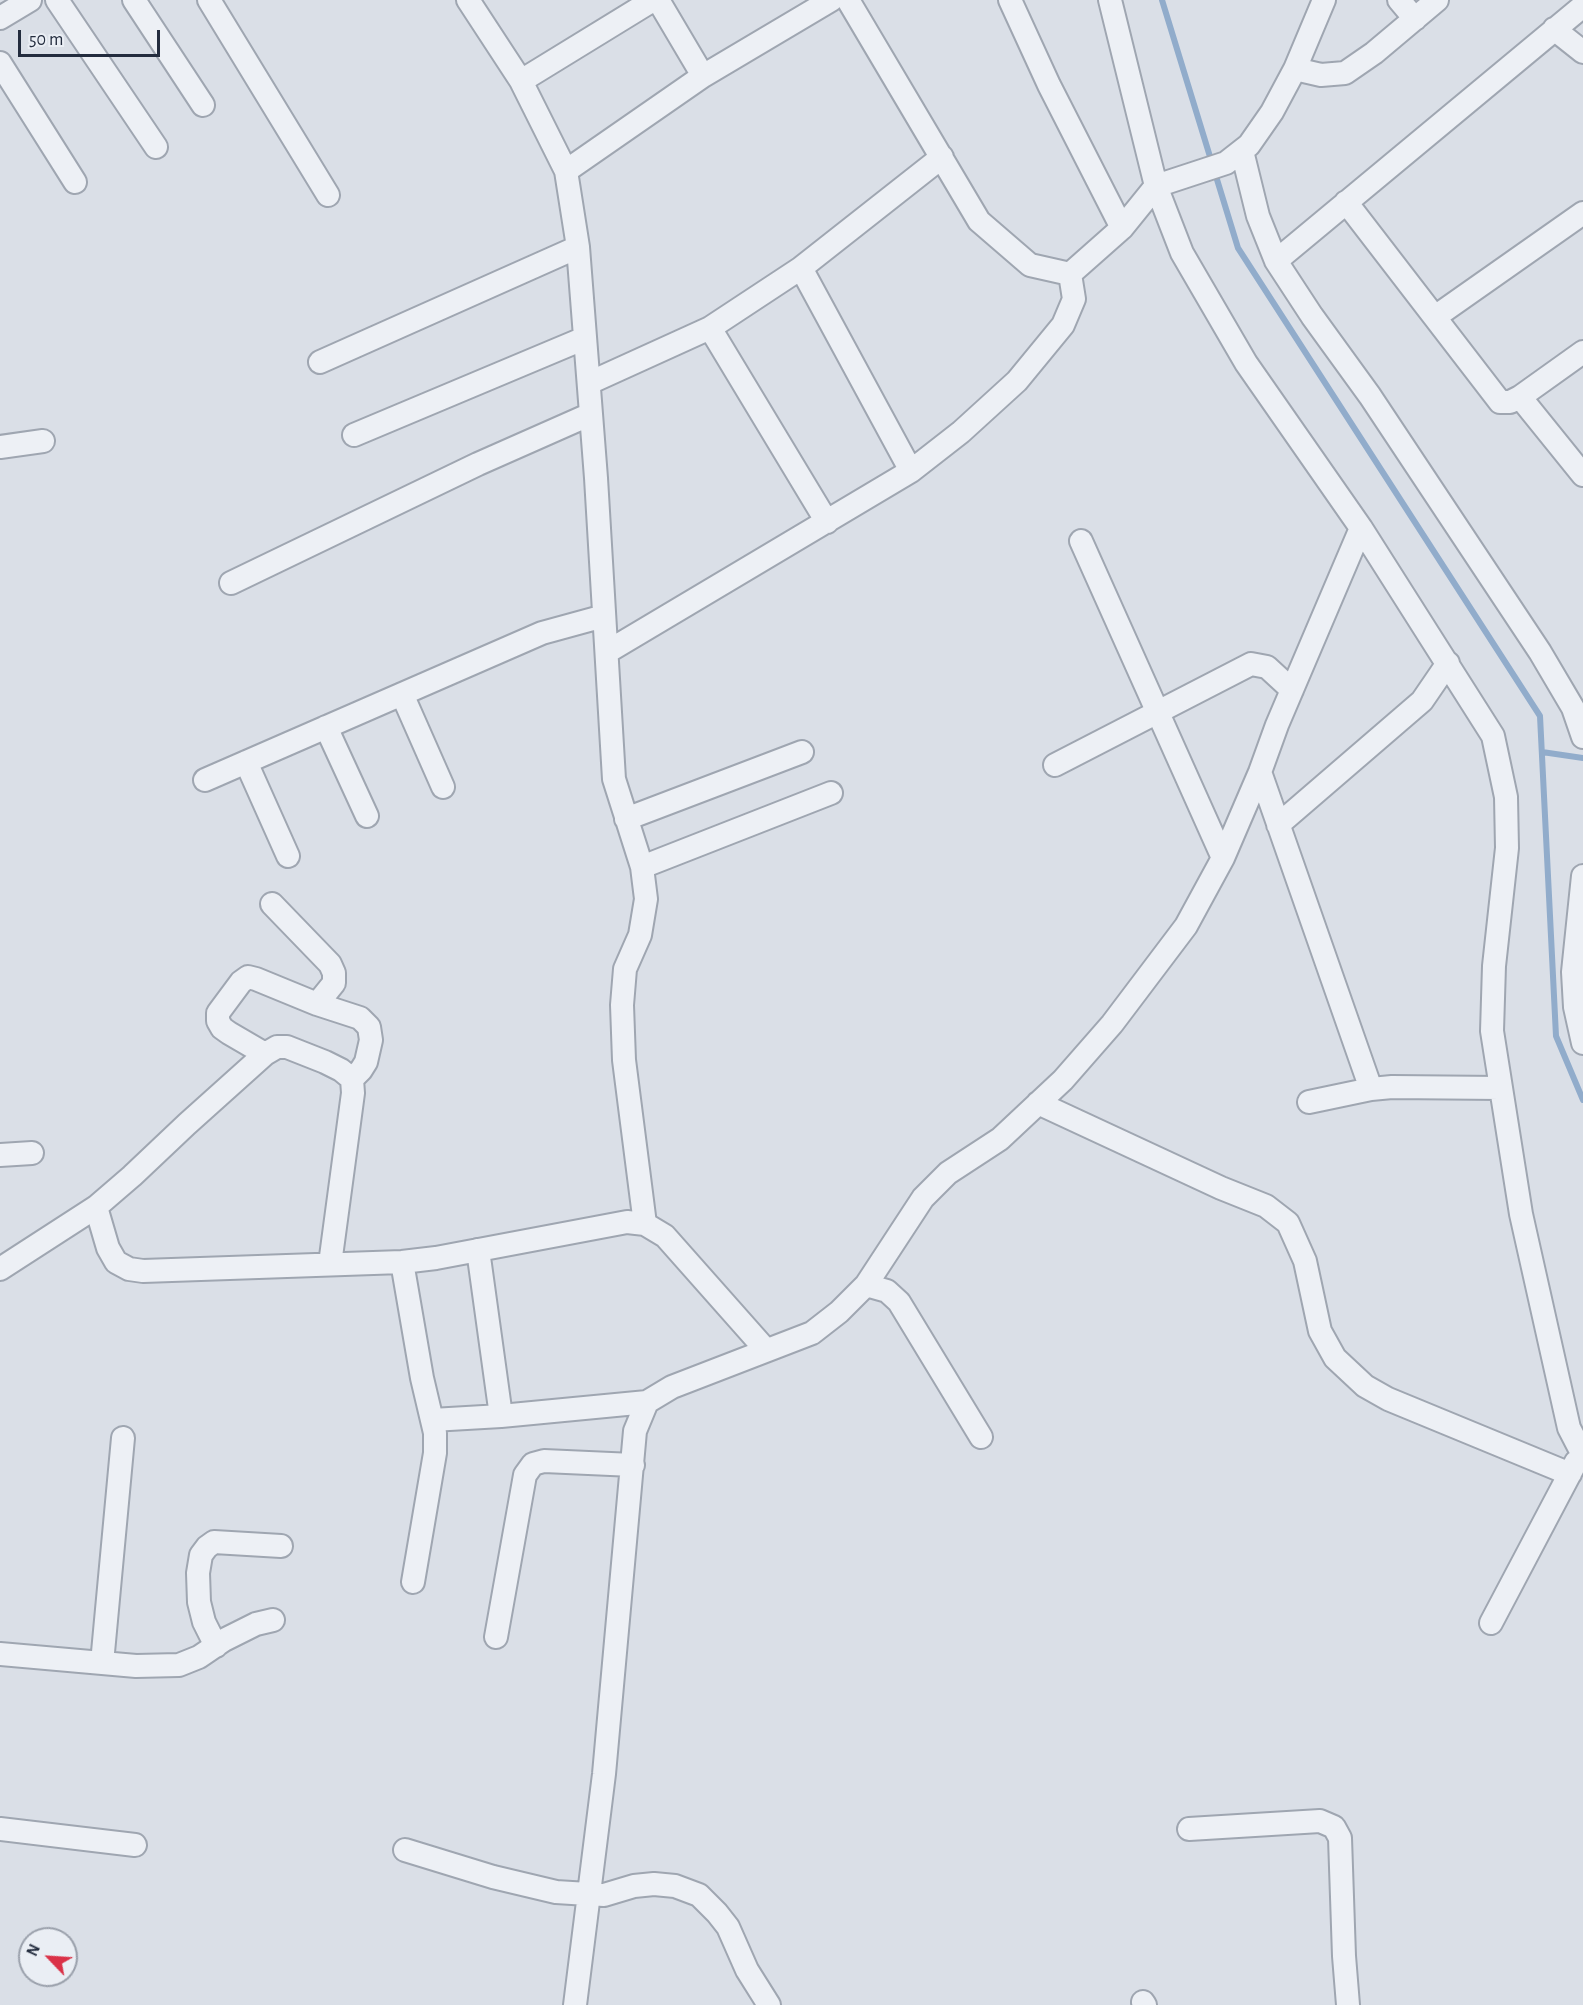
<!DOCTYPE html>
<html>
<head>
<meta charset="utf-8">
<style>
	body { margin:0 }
	#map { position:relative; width:1583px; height:2005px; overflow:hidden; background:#dadfe7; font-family:"Alegreya Sans",sans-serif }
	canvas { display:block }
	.north { position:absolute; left:18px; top:1927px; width:60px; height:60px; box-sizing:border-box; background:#eaeef4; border:2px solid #9aa0ab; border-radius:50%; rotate:295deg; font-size:16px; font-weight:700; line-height:24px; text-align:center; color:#232c3e }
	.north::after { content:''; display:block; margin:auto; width:21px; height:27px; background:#da3147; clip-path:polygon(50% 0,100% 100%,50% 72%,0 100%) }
	.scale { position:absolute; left:18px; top:30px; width:142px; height:27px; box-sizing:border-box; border:3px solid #232c3e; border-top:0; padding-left:8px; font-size:18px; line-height:21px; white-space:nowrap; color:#232c3e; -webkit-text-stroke:4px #eaeef4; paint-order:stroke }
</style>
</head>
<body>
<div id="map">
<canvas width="1583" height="2005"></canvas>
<div class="north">N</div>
<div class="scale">50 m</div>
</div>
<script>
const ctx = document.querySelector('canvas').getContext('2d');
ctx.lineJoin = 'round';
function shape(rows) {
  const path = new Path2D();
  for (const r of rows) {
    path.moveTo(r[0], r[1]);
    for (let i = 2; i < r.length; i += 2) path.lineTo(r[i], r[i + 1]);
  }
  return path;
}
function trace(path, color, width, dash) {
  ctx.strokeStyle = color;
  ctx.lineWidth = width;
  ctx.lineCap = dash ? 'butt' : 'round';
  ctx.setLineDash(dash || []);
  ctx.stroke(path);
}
const stream = shape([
	[1162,0,1238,248,1540,716,1556,1036,1583,1100],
	[1542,752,1583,758]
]);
const minor = shape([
	[57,0,156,147],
	[134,0,203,105],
	[209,0,328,195],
	[468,0,521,81,566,171,578,247,596,478,614,779,642,867,646,899,640,935,625,969,622,1005,624,1060,645,1224],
	[658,0,703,76],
	[848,0,979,221,1030,265,1070,274,1122,228,1156,186,1226,163,1249,145,1272,112,1295,69,1324,0],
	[1010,0,1049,85,1122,228],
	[1110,0,1156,186,1182,253,1246,363,1361,528,1493,736,1506,797,1507,848,1494,966,1492,1031,1521,1214,1569,1428,1583,1455],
	[1399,0,1415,19],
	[0,18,30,0],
	[1554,29,1583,52],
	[0,63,75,182],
	[1295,69,1321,75,1345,73,1374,53,1437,0],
	[521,81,653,0],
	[1242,151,1258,216,1276,261,1312,316,1370,396,1540,652,1573,708,1583,737],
	[566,171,703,76,831,0],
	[1346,202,1500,402,1510,402,1520,397],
	[1276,261,1583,6],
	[801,268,911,471],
	[1435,317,1583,213],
	[710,328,827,522],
	[1583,352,1520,397,1583,475],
	[320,362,578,247],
	[589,383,710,328,801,268,942,157],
	[354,435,585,338],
	[0,447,43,441],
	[1081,541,1223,858],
	[231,583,478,464,591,414],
	[607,652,911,471,961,432,1017,381,1063,325,1074,299,1070,274],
	[402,694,443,787],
	[326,727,367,816],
	[246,762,288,856],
	[1055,765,1251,664,1267,667,1292,690],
	[1260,772,1371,1089],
	[205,780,542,633,604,616],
	[626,819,802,752],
	[1278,825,1422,701,1448,663],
	[642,867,831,793],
	[1583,876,1573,972,1575,1007,1583,1043],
	[272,904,330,964,334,973,334,983,317,1004],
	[265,1054,229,1033,222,1028,218,1021,218,1013,241,982,248,977,256,979,317,1004,360,1018,369,1027,371,1040,366,1062,361,1070,352,1079],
	[1309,1102,1371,1089,1392,1087,1500,1088],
	[1038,1103,1221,1188,1266,1206,1288,1223,1305,1261,1320,1331,1335,1358,1365,1386,1388,1399,1570,1474],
	[0,1155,32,1153],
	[96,1207,108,1248,116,1262,129,1269,143,1271,402,1262,436,1258,627,1222,645,1224,665,1236,766,1350],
	[478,1250,501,1416],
	[402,1262,422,1378,435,1433,435,1453,413,1582],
	[0,1269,96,1207,132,1176,187,1124,265,1054,277,1047,287,1047,325,1062,341,1070,352,1079,353,1093,330,1264],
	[866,1285,887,1291,899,1302,981,1437],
	[432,1420,501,1416,647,1402],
	[1491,1623,1576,1462],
	[496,1637,525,1475,533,1464,544,1461,633,1465],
	[216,1646,204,1622,199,1602,198,1573,201,1555,207,1547,214,1542,281,1546],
	[0,1654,136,1666,179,1665,199,1657,224,1640,256,1624,273,1620],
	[102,1663,123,1438],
	[0,1829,135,1845],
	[1189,1829,1320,1821,1334,1827,1340,1838,1344,1956,1348,2005],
	[405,1850,493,1877,556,1892,604,1895,634,1886,654,1884,675,1886,699,1895,717,1913,728,1927,747,1970,769,2005],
	[1143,2002,1145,2005],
	[575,2005,604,1774,635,1431,647,1402,672,1387,812,1333,839,1312,866,1285,923,1198,948,1173,1000,1139,1063,1080,1112,1024,1186,926,1223,858,1260,772,1277,725,1361,528]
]);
trace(stream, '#91accb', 6);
trace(minor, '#9fa6b1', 26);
trace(minor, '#edf0f5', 22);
</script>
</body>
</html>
